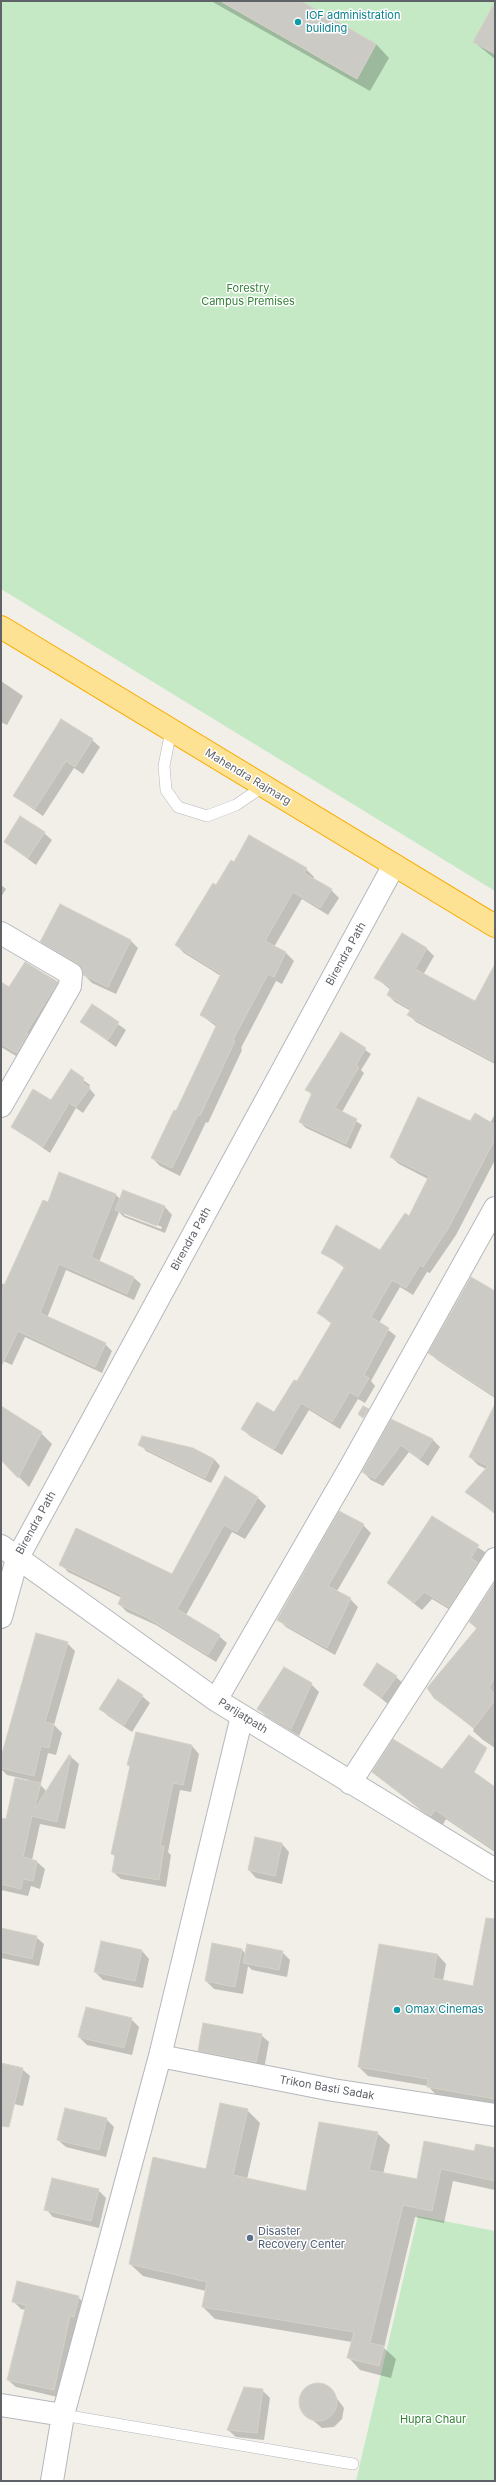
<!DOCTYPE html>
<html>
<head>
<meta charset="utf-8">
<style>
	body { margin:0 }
	#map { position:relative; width:496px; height:2482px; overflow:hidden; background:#f1efe8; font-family:Inter,sans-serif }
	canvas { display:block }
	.frame { position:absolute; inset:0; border:2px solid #5f6368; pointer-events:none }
</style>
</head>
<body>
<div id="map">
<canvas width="496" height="2482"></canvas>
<div class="frame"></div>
</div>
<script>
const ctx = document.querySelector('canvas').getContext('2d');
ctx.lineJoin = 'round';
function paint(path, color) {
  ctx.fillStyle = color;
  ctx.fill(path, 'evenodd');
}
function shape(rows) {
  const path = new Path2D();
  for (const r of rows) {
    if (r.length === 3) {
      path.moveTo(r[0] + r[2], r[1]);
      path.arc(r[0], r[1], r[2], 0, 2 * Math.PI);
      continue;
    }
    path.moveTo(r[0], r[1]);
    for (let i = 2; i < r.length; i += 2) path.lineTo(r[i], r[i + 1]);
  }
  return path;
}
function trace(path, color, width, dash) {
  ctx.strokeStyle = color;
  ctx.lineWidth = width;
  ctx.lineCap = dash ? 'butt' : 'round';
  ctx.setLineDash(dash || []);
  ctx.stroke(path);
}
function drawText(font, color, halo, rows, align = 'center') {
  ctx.font = font + ' Inter,sans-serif';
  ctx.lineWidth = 3;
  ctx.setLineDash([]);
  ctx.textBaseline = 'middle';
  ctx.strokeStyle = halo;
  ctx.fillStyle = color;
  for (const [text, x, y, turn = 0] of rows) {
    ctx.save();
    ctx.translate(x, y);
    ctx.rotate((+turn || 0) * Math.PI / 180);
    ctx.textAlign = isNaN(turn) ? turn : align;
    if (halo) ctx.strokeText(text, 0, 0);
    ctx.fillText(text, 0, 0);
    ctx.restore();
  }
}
const green = shape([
	[1,1,495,1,495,891,1,589],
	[418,2216,495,2231,495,2481,356,2481]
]);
const shadow = shape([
	[211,1,299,1,376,44,389,58,370,91],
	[495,4,495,59,474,42],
	[1,681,23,696,7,725,1,722],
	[92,740,100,747,83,774,74,768,43,816,14,796],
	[44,833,52,840,36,865,5,842],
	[234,863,306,869,314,877,313,879,331,890,339,898,328,915,302,899,274,947,286,953,294,961,282,984,276,981,241,1048,242,1050,208,1123,206,1122,180,1176,160,1166,152,1158,177,1112,217,1027,201,1015,221,976,184,953,176,945],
	[1,885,6,889,1,897],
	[60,905,131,941,138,948,116,994,92,983,84,975,83,969,49,949,42,941],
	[403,934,427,949,434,956,423,975,475,1003,495,989,495,1064,416,1022,409,1015,411,1011,395,1002,388,995,391,990,376,978],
	[57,982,67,991,26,1062,1,1047,1,983,9,988],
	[92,1005,126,1030,116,1047,81,1022],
	[341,1033,371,1054,361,1070,364,1073,342,1112,362,1125,351,1149,306,1128,300,1122,312,1095,307,1090],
	[71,1071,90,1085,89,1088,95,1095,83,1113,76,1108,50,1153,13,1127,51,1101],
	[495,1114,495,1160,456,1235,430,1273,427,1272,413,1295,400,1287,379,1323,396,1336,371,1381,375,1386,365,1403,358,1399,340,1429,309,1410,282,1455,250,1436,242,1429,274,1414,297,1383,332,1324,318,1313,345,1268,322,1252,381,1252,409,1217,428,1179,399,1164,391,1157,470,1122,490,1123],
	[59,1173,116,1195,120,1199,165,1207,172,1215,165,1233,124,1217,119,1212,99,1262,134,1278,141,1284,134,1300,66,1270,47,1318,105,1344,112,1351,102,1373,25,1337,12,1365,1,1360,1,1283,5,1285,48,1203],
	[124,1212,162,1227,161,1229,124,1215],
	[495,1292,495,1398,437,1360,430,1353],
	[495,1406,495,1514,467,1492,486,1469,478,1465,470,1457],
	[1,1407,41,1433,52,1444,29,1487,1,1459],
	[392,1421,433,1440,440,1447,428,1466,409,1452,383,1486,371,1480,363,1472],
	[140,1444,214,1459,220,1466,211,1483,146,1451],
	[226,1478,258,1498,266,1506,245,1539,232,1532,186,1615,219,1636,227,1643,216,1662,156,1625,127,1612,119,1604,122,1598,68,1572,61,1564,173,1575],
	[432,1518,485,1552,493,1559,457,1614,432,1599,422,1610,388,1583],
	[363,1525,371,1533,337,1591,350,1599,358,1607,335,1655,286,1627,279,1620],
	[495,1584,495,1748,483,1740,473,1731,474,1729,435,1697,477,1629,470,1622],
	[67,1643,75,1651,54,1725,62,1733,56,1755,48,1753,41,1783,38,1782,47,1792,71,1757,79,1764,65,1829,40,1824,32,1860,37,1862,45,1869,40,1889,31,1886,28,1896,1,1890,1,1819,7,1820,29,1780,7,1775,1,1769,1,1762],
	[396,1677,404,1684,389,1705,365,1685],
	[311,1684,319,1692,299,1736,266,1716,258,1709],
	[142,1696,150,1703,132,1732,108,1716,100,1708],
	[192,1746,199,1754,191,1792,180,1790,168,1852,171,1855,166,1887,121,1879,113,1872,115,1857,113,1854,131,1767,128,1765],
	[442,1771,495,1788,495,1852,446,1819,442,1826,435,1822,374,1772],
	[282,1844,289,1852,282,1884,256,1878,249,1870],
	[1,1929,36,1937,44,1944,39,1966,1,1958],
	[495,1934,495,2110,437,2096,428,2086,368,2076,359,2067,437,1954,446,1964,443,1981,473,1988],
	[102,1942,142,1951,149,1959,143,1988,103,1980,95,1972],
	[242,1950,246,1954,282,1952,290,1960,287,1977,252,1970,248,1966,243,1994,214,1989,206,1981],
	[131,2019,139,2027,132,2055,87,2045,79,2037],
	[261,2035,269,2042,264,2069,206,2058,199,2050],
	[1,2064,22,2069,30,2076,23,2106,1,2101],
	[247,2110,260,2123,247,2179,307,2192,377,2133,390,2145,383,2174,417,2180,475,2153,495,2149,495,2190,453,2181,444,2223,415,2217,384,2348,396,2359,391,2378,360,2370,348,2357,352,2342,215,2319,203,2307,206,2291,143,2276,130,2264,206,2170],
	[106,2119,114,2127,106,2157,66,2147,58,2140],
	[98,2190,106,2198,99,2228,53,2217,46,2209],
	[78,2297,86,2305,61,2398,16,2387,8,2380,26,2310,21,2309,13,2301],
	[314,2385,326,2386,330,2389,344,2408,342,2419,334,2427,322,2428,304,2413,300,2402,304,2391],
	[262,2390,270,2398,264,2440,236,2437,228,2430]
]);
const building = shape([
	[220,1,301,1,376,44,357,79,220,1],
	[495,2,495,54,473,42,495,2],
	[61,719,93,739,75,767,66,761,35,809,13,796,61,719],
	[20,816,45,832,28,858,4,842,20,816],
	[249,835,307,868,304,873,332,889,320,908,293,892,265,941,286,952,274,977,268,974,233,1040,235,1041,200,1116,198,1115,172,1168,151,1158,174,1110,176,1111,217,1024,200,1015,221,974,175,945,213,883,216,885,231,860,234,862,249,835],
	[60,904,131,940,108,987,83,975,82,969,77,963,40,942,60,904],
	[402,933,427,948,415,969,475,1001,495,964,495,1062,407,1015,411,1009,387,995,391,987,374,978,402,933],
	[25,962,58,982,26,1033,28,1034,17,1053,1,1044,1,982,9,987,25,962],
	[92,1004,119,1022,108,1040,80,1022,92,1004],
	[341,1032,366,1048,356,1065,359,1067,335,1108,357,1119,346,1144,299,1122,312,1093,305,1090,341,1032],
	[71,1069,84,1078,82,1082,90,1088,76,1107,69,1103,43,1147,11,1127,33,1089,51,1100,71,1069],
	[418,1097,470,1121,475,1113,495,1125,495,1139,449,1227,423,1267,420,1265,406,1288,392,1280,371,1317,389,1328,364,1375,369,1378,358,1397,350,1392,332,1422,301,1403,274,1449,241,1429,257,1402,274,1412,294,1380,297,1381,332,1322,317,1313,345,1266,321,1253,336,1225,380,1250,405,1213,409,1216,429,1176,390,1157,418,1097],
	[59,1172,116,1194,91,1257,134,1277,127,1294,59,1264,40,1313,106,1343,95,1367,18,1331,1,1367,1,1292,43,1200,48,1202,59,1172],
	[123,1190,165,1206,157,1226,115,1210,123,1190],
	[471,1277,495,1291,495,1396,428,1353,471,1277],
	[495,1404,495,1513,465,1492,488,1466,469,1457,495,1404],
	[1,1406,42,1432,18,1478,1,1460,1,1406],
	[363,1406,369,1409,363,1418,358,1414,363,1406],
	[391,1419,433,1439,420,1459,401,1445,375,1479,362,1472,391,1419],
	[142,1436,193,1448,214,1459,205,1478,138,1445,142,1436],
	[225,1476,258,1497,237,1532,224,1525,177,1609,220,1635,208,1655,148,1618,118,1604,122,1595,59,1565,76,1528,172,1574,225,1476],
	[339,1511,364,1524,328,1586,351,1598,327,1648,277,1620,339,1511],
	[432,1516,479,1545,471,1558,478,1563,449,1607,424,1592,414,1603,387,1583,432,1516],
	[495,1582,495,1677,489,1688,495,1694,495,1700,474,1728,434,1698,427,1688,477,1628,469,1622,495,1582],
	[36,1633,68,1642,45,1722,54,1724,49,1748,41,1746,34,1776,1,1768,1,1757,36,1633],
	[377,1663,397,1676,381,1698,363,1685,377,1663],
	[284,1667,312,1683,291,1729,257,1709,284,1667],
	[118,1679,143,1695,124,1725,99,1709,118,1679],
	[136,1732,192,1745,183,1785,173,1783,160,1846,164,1846,159,1880,112,1872,115,1855,111,1854,130,1766,127,1765,136,1732],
	[469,1735,487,1748,474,1772,495,1787,495,1850,435,1810,431,1816,424,1812,372,1772,393,1739,442,1769,469,1735],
	[69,1755,71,1756,57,1822,32,1816,23,1857,37,1861,33,1881,23,1879,21,1889,1,1884,1,1818,6,1819,15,1778,41,1783,34,1810,69,1755],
	[255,1837,282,1843,275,1876,248,1870,255,1837],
	[486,1918,495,1919,495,2099,427,2087,428,2079,358,2067,379,1944,437,1954,433,1978,473,1986,486,1918],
	[1,1928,37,1936,32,1959,1,1952,1,1928],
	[101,1941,142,1950,135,1981,94,1972,101,1941],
	[212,1943,242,1949,235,1987,205,1981,212,1943],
	[247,1944,283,1951,279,1970,243,1963,247,1944],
	[86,2007,132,2018,124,2048,78,2037,86,2007],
	[203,2023,262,2034,256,2062,198,2051,203,2023],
	[1,2063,23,2068,9,2127,1,2126,1,2063],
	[220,2103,248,2109,233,2175,306,2191,319,2122,378,2132,369,2170,417,2179,424,2141,474,2151,476,2144,495,2148,495,2181,441,2169,432,2211,403,2205,370,2343,384,2346,379,2366,347,2358,354,2332,202,2307,207,2282,129,2264,153,2157,206,2169,220,2103],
	[65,2108,107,2118,99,2150,57,2140,65,2108],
	[52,2178,99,2189,91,2221,44,2210,52,2178],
	[17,2281,79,2296,74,2317,70,2316,54,2390,7,2380,26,2305,12,2302,17,2281],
	[318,2402,19],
	[244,2387,263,2389,257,2433,227,2430,244,2387]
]);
const lane = shape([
	[171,730,164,766,166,790,178,807,207,816,236,805,264,786],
	[63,2415,353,2464]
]);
const street = shape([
	[1,933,71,974,70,986,1,1106],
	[1,1546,216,1700,495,1870],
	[1,1617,17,1559,394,865],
	[216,1700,351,1466,495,1208],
	[350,1783,495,1559],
	[160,2056,333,2090,495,2115],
	[1,2405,63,2415],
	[52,2481,63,2415,160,2056,242,1716]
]);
const highway = shape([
	[1,627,495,926]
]);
const markers = [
	[298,22,4,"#0f9aa8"],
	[397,2010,4,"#0f9aa8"],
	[250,2238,4,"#5c6f8a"]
];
const cultureNames = [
	["IOF administration",306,16],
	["building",306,29],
	["Omax Cinemas",405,2010]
];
const parkNames = [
	["Forestry",248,289],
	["Campus Premises",248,302],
	["Hupra Chaur",433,2420]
];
const streetNames = [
	["Mahendra Rajmarg",248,777,31],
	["Birendra Path",346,954,-61],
	["Birendra Path",191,1239,-61],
	["Birendra Path",36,1523,-61],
	["Parijatpath",243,1716,32],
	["Trikon Basti Sadak",327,2088,10]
];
const serviceNames = [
	["Disaster",258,2232],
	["Recovery Center",258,2245]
];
paint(green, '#c5e8c5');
paint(shadow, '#0003');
paint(building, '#cccac5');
trace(building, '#d6d1c6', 1);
trace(lane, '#b5b8bc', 12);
trace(street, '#b5b8bc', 24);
trace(highway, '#f9ab00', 24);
trace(lane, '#fff', 11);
trace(street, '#fff', 22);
trace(highway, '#fde293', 22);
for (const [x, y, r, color] of markers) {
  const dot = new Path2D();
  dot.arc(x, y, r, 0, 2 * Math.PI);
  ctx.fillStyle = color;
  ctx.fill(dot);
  trace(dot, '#fff', 1.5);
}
drawText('11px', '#0d838f', '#fff', cultureNames, 'left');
drawText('11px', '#348238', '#fff', parkNames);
drawText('11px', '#5f6368', '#fff', streetNames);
drawText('11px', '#4e5e75', '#fff', serviceNames, 'left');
</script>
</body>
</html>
